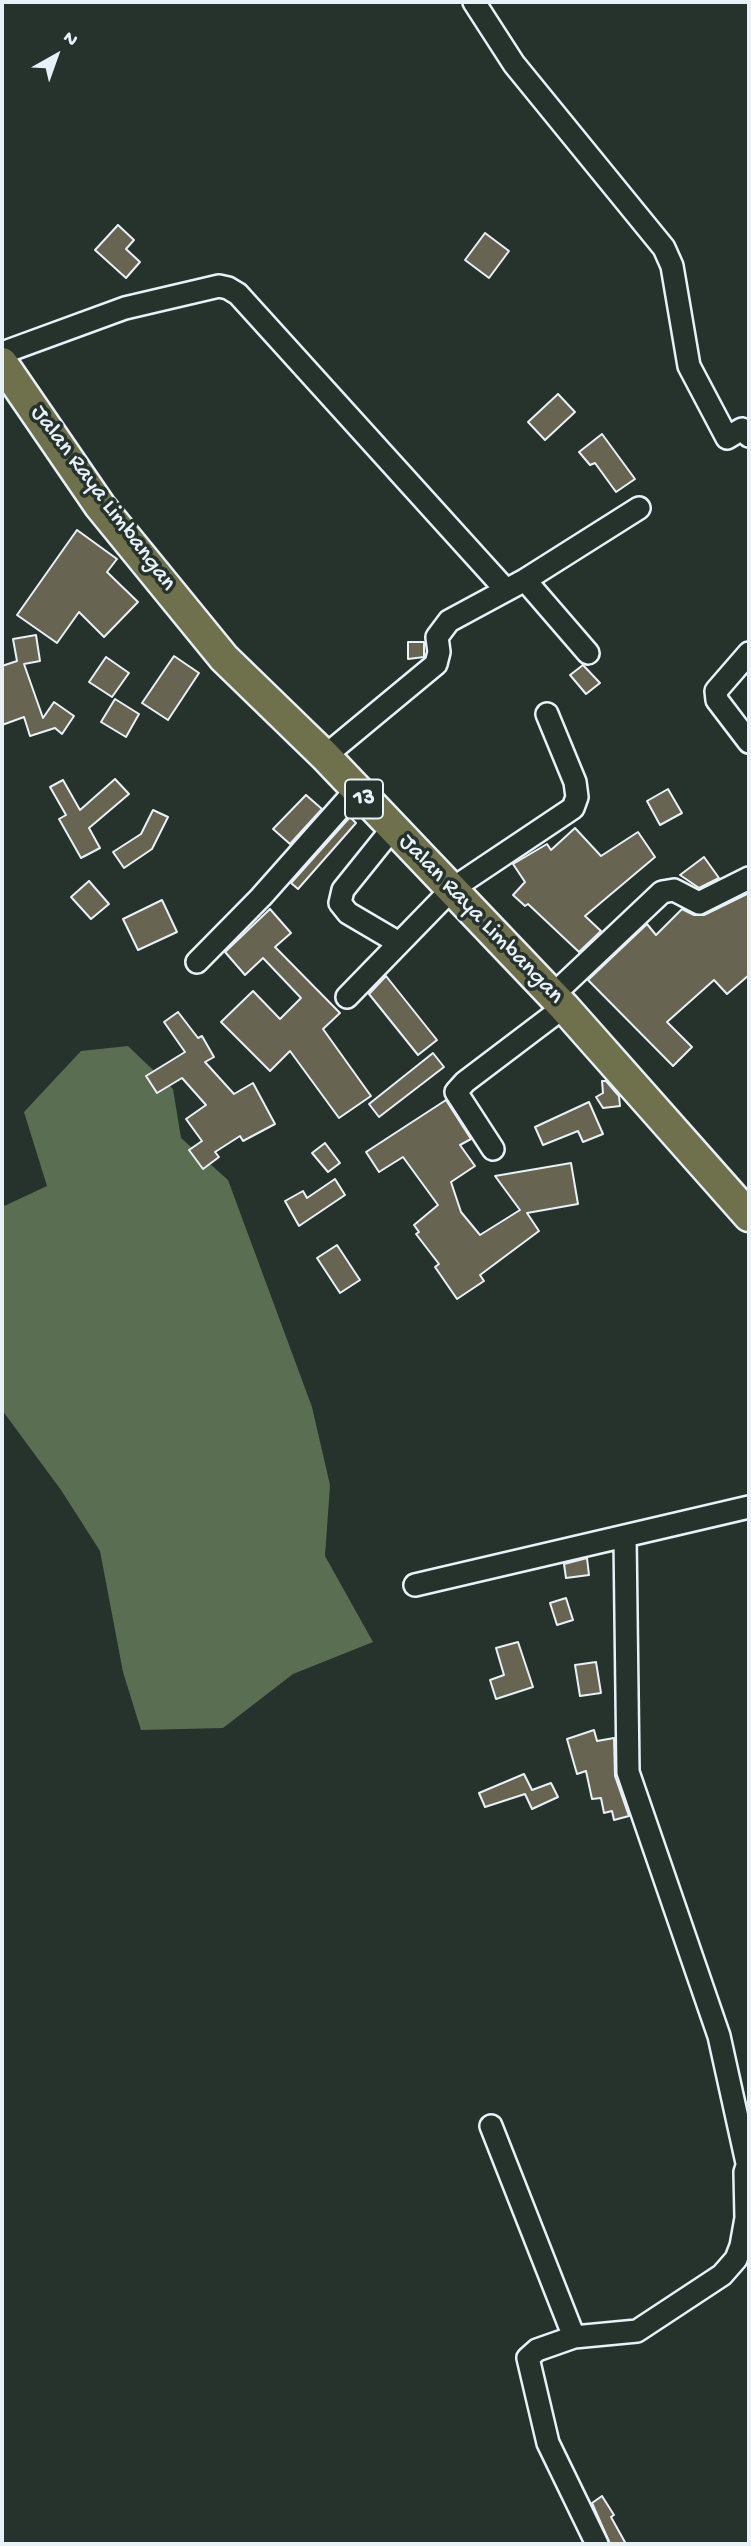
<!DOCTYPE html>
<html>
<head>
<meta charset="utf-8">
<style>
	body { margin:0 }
	#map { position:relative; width:751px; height:2546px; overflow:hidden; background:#26332d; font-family:"Gochi Hand",sans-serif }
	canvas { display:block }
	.frame { position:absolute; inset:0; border:4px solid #e8f1f8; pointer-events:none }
	.north { position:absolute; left:21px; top:21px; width:70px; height:70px; -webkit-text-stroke:5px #26332d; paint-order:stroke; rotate:40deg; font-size:19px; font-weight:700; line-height:28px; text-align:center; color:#e8f1f8 }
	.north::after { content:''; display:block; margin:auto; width:24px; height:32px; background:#e8f1f8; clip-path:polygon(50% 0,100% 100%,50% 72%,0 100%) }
</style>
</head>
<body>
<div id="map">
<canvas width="751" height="2546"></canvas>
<div class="frame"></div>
<div class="north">N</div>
</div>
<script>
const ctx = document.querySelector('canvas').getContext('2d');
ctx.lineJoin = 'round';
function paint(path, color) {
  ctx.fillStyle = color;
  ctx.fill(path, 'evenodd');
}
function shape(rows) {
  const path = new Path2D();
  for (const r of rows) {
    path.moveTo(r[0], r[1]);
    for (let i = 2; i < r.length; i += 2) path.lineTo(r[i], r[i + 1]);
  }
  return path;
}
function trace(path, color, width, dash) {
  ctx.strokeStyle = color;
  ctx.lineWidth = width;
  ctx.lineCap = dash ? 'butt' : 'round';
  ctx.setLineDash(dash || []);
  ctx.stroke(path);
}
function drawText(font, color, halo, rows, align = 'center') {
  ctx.font = font + ' "Gochi Hand",sans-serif';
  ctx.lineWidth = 7;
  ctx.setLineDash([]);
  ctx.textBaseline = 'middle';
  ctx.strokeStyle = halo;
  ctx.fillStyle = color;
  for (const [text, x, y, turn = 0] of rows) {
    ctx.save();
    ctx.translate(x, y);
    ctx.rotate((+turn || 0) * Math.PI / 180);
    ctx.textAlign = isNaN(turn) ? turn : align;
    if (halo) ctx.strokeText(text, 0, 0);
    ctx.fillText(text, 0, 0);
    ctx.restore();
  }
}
const green = shape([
	[128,1046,173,1089,181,1138,228,1180,312,1407,330,1485,325,1556,373,1642,293,1674,223,1728,141,1730,123,1672,100,1551,61,1490,2,1410,2,1207,47,1186,24,1112,81,1051]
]);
const building = shape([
	[118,225,134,240,126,249,140,262,126,278,95,250,118,225],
	[485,233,509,251,489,278,465,260,485,233],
	[558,394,575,412,545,440,528,422,558,394],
	[602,434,635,479,616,492,595,463,590,465,579,452,602,434],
	[77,530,117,559,107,572,138,602,104,637,79,612,57,643,17,615,77,530],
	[36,635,40,661,24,664,43,718,54,702,74,716,62,734,55,728,30,736,24,717,2,725,2,666,17,661,13,639,36,635],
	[408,642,424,642,424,657,408,659,408,642],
	[174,656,199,673,168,720,142,703,174,656],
	[106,657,129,673,112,697,89,682,106,657],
	[583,665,600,683,586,694,570,675,583,665],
	[115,699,139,714,126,737,101,722,115,699],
	[115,779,129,794,89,828,100,848,81,858,59,819,66,815,50,787,63,780,80,810,115,779],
	[668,789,682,813,660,825,647,801,668,789],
	[306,795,322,809,290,844,273,829,306,795],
	[153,810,168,817,152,849,124,868,113,852,141,834,153,810],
	[350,817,356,823,298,889,291,883,350,817],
	[575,828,601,856,638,832,655,857,585,916,601,931,579,952,528,904,525,906,513,895,525,882,513,864,547,844,551,850,575,828],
	[704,857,719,878,699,888,680,875,704,857],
	[89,881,109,904,91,919,71,897,89,881],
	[749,893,749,975,727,994,714,980,667,1022,692,1047,673,1066,588,980,647,924,656,935,682,909,694,915,704,915,749,893],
	[162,900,177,932,138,950,123,919,162,900],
	[270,909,291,933,275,947,340,1013,323,1029,371,1096,339,1118,290,1051,270,1071,221,1022,253,991,280,1019,301,998,263,958,245,975,225,952,270,909],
	[386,976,437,1040,418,1055,369,994,386,976],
	[178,1012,198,1038,202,1036,214,1057,205,1062,234,1094,253,1083,275,1124,243,1141,240,1136,215,1152,219,1157,203,1169,189,1150,202,1141,186,1119,206,1105,182,1078,157,1093,146,1076,185,1052,164,1022,178,1012],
	[433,1053,444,1067,379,1117,369,1104,433,1053],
	[602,1081,606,1081,619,1096,620,1106,603,1108,596,1097,603,1093,602,1081],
	[446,1100,471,1139,460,1145,475,1166,451,1182,461,1212,480,1235,520,1210,495,1176,571,1163,578,1204,527,1213,539,1231,480,1275,484,1281,457,1299,435,1267,439,1264,416,1234,419,1232,414,1225,438,1205,403,1157,379,1172,366,1152,446,1100],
	[589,1102,603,1134,583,1142,578,1131,543,1145,535,1127,589,1102],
	[325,1143,340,1163,328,1172,312,1153,325,1143],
	[335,1179,345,1195,299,1226,285,1201,303,1191,307,1198,335,1179],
	[337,1245,360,1280,340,1293,317,1258,337,1245],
	[587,1558,589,1575,566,1578,564,1564,587,1558],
	[566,1598,573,1620,557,1625,550,1603,566,1598],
	[518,1642,533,1687,496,1699,490,1680,504,1675,496,1648,518,1642],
	[596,1662,601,1693,580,1696,575,1665,596,1662],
	[594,1730,597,1741,614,1738,615,1776,629,1816,614,1820,612,1811,604,1813,601,1798,592,1799,586,1771,577,1774,567,1739,594,1730],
	[524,1774,532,1790,551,1783,558,1797,532,1809,525,1794,485,1807,479,1793,524,1774],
	[602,2496,614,2515,611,2517,626,2544,610,2544,592,2503,602,2496]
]);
const minor = shape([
	[474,2,514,64,664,248,672,266,689,366,727,438,742,429,749,436],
	[2,353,125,308,219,286,228,288,238,294,506,590],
	[525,580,588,653],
	[749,653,716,691,717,700,749,742],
	[325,756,436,664,439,652,437,637,449,621,525,580,639,508],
	[392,829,343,890,340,903,348,913,399,943],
	[197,962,261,897,356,790],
	[553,995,662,892,674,890,699,903,749,878],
	[347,997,452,889,573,808,577,797,575,782,547,714],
	[493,1149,456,1092,465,1082,564,1007],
	[625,1536,628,1772,719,2036,747,2163],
	[415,1585,749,1507],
	[491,2126,574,2337],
	[597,2544,548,2443,528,2358,537,2350,574,2337,637,2331,722,2275,736,2259,741,2246,746,2218,745,2172,749,2160]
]);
const highway = shape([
	[2,363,100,506,224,658,325,756,564,1007,749,1216]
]);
const shields = [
	[364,799,38]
];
const shieldNames = [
	["13",364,799]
];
const streetNames = [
	["Jalan Raya Limbangan",102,499,53],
	["Jalan Raya Limbangan",480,920,46]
];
paint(green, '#5a6e51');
paint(building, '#676551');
trace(building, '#e8f1f8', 2);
trace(minor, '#e8f1f8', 26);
trace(highway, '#e8f1f8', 35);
trace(minor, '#26332d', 21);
trace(highway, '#6e714b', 30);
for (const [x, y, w] of shields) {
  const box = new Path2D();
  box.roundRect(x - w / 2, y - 19.5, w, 39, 5);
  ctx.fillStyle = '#26332d';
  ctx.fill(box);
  trace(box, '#e8f1f8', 2);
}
drawText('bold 23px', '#e8f1f8', null, shieldNames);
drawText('24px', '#e8f1f8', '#26332d', streetNames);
</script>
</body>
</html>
